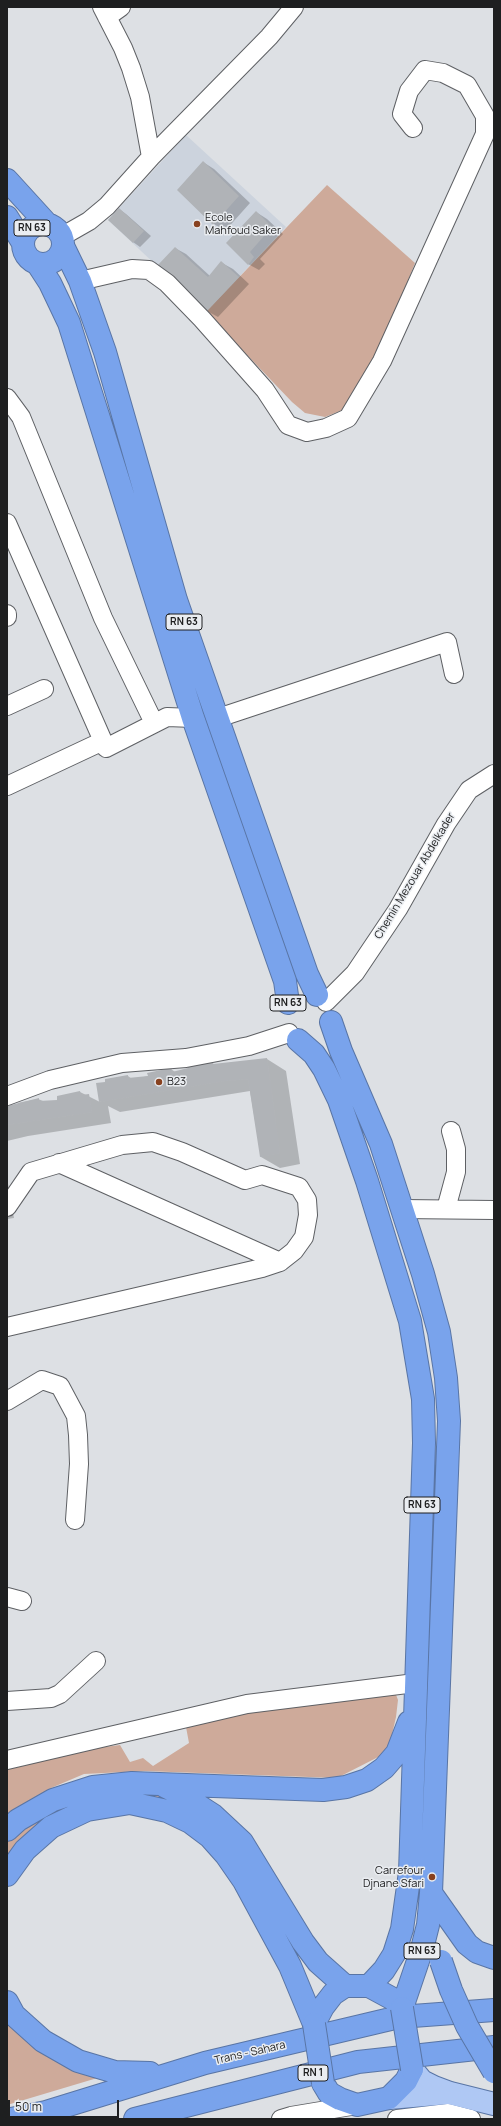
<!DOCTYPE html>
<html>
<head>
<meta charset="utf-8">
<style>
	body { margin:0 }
	#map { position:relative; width:501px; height:2126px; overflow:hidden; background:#dde0e4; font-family:Manrope,sans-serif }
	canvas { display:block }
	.frame { position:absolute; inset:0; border:8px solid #1e1f20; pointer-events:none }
	.scale { position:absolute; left:8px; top:2100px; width:111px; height:18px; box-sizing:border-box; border:2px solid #1e1f20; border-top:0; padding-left:5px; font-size:12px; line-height:14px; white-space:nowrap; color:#1e1f20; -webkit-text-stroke:3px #eaedf1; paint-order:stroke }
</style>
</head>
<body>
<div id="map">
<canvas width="501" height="2126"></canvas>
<div class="frame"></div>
<div class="scale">50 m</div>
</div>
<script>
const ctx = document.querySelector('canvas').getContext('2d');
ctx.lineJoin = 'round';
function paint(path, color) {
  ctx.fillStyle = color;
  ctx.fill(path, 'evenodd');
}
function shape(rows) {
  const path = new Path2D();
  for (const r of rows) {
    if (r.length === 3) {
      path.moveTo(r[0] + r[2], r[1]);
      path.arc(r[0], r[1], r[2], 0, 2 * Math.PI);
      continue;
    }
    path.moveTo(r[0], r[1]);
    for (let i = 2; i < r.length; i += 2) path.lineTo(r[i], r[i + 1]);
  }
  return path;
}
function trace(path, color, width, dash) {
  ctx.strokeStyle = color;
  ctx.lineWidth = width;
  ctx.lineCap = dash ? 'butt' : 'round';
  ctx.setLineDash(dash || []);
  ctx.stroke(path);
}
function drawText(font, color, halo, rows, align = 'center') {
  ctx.font = font + ' Manrope,sans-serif';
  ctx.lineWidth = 3;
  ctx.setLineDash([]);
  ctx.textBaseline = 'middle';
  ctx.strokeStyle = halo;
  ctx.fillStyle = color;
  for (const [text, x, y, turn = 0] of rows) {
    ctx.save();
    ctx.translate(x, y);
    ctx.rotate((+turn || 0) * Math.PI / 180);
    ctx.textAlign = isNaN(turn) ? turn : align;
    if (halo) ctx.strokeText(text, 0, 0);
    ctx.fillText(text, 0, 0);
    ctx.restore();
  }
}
const built = shape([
	[186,135,286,227,206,312,108,220]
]);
const green = shape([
	[327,185,415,263,374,365,345,409,325,417,305,413,292,402,206,312],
	[395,1692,398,1700,396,1717,388,1752,337,1778,144,1771,84,1774,51,1788,7,1815,7,1768,51,1754,120,1745,130,1762,143,1758,153,1766,189,1743,186,1727,248,1709],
	[156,1790,163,1796,160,1799,124,1795,7,1860,7,1839,52,1806],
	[7,2012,104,2076,7,2105]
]);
const shadow = shape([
	[203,162,214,169,250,203,225,231,214,224,179,190],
	[119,209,126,214,151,236,140,247,133,242],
	[256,212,267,219,283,234,260,259,265,264,259,270,248,264,227,243],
	[175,248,186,254,210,276,222,263,233,269,249,284,218,317,207,311],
	[267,1059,286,1071,300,1164,280,1168,261,1157,250,1091,120,1112,108,1106,111,1123,28,1136,7,1141,7,1108,18,1106,18,1103,38,1099,43,1101,58,1101,80,1092,100,1102,106,1083,128,1076,132,1079,149,1076,171,1069,175,1072,212,1063,216,1065],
	[7,1178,14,1218,7,1219]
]);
const building = shape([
	[203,161,239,196,213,225,177,190],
	[119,208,144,231,133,243,108,220],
	[256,211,272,227,250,252,254,257,248,265,226,243],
	[175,247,208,277,221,261,239,277,206,312,157,266],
	[267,1058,280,1153,260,1157,248,1079,224,1081,99,1102,96,1083,105,1082,105,1079,128,1075,128,1078,148,1076,147,1073,171,1068,172,1072,188,1068,187,1066,212,1061,213,1064],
	[80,1091,81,1095,89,1094,92,1112,7,1125,7,1106,39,1098,39,1101,57,1100,57,1096]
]);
const minor = shape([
	[102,7,123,48,131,68,140,97,151,157],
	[107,17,121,7],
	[61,237,89,221,107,206,151,157,269,37,294,7],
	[80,281,132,269,149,270,167,283,202,319,265,390,288,425,307,432,326,428,348,418,382,361,485,134,485,116,467,85,443,73,425,70,409,91,402,114,413,128],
	[7,398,21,417,103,618,154,723],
	[7,523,106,748,167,717,193,718],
	[7,614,7,617],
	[7,706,44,689],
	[218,718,447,642,454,674],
	[7,786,103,741],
	[326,1002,355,973,398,909,446,824,469,790,494,774],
	[7,1096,50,1080,122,1063,186,1058,249,1046,289,1033],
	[59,1163,280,1262],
	[7,1207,31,1172,122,1145,153,1142,182,1152,245,1180,262,1175,299,1187,307,1200,308,1215,304,1237,294,1251,280,1262,262,1268,7,1327],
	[402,1209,494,1210],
	[446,1209,456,1172,456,1149,451,1131],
	[7,1401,42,1380,60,1386,76,1416,78,1435,79,1464,75,1520],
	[7,1597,22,1601],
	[7,1701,51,1698,60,1694,96,1661],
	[7,1760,247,1704,415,1683],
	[281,2119,291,2116,357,2105],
	[397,2119,448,2113,471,2119]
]);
const major = shape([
	[412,2069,422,2081,434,2087,450,2093,494,2104],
	[389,2098,447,2093]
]);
const highway = shape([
	[7,180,48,225],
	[7,217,23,243],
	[43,244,20],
	[63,246,80,281,105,352,176,600,307,974,317,995],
	[37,263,50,283,69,323,193,718,285,981,288,1003],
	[298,1040,314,1054,324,1069,339,1100,367,1181,410,1321,423,1399,424,1443,410,1872,402,1929,394,1954,384,1970,369,1986],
	[166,1787,182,1795,213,1815,242,1842,303,1942,318,1962,345,1986],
	[7,1830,18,1820,53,1800,93,1787,132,1783,323,1790,346,1787,367,1780,384,1768,397,1753,409,1722],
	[7,1875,25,1850,51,1827,87,1810,130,1803,167,1811,190,1822,210,1837,226,1855,244,1881,290,1966,314,2024],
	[431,1893,467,1944,477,1952,494,1958],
	[7,2002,14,2015,43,2041,78,2061,115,2072,150,2073],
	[314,2024,323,2007,333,1994,345,1986,369,1986,393,1999,402,2008,422,1949,428,1925,431,1893,449,1421,446,1378,439,1332,423,1274,381,1144,341,1051,331,1022],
	[323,2083,329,2093,340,2099,357,2105,389,2098,406,2081,412,2069],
	[11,2119,46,2112,205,2063,399,2017,494,2010],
	[135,2119,358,2062,494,2047]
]);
const highwayBridge = shape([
	[441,1961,451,1990,467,2026,494,2072],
	[402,2008,412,2069],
	[314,2024,323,2083]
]);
const markers = [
	[197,224,4,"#88411f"],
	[159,1082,4,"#88411f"],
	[432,1877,4,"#88411f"]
];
const shields = [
	[32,228,36],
	[184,622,36],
	[288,1003,36],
	[422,1505,36],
	[422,1951,36],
	[313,2073,30]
];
const shieldNames = [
	["RN 63",32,228],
	["RN 63",184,622],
	["RN 63",288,1003],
	["RN 63",422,1505],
	["RN 63",422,1951],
	["RN 1",313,2073]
];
const poiNames = [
	["Ecole",205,218],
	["Mahfoud Saker",205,231],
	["B23",167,1082],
	["Carrefour",424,1871,"right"],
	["Djnane Sfari",424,1884,"right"]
];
const streetNames = [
	["Chemin Mezouar Abdelkader",415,876,-59],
	["Trans - Sahara",250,2053,-13]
];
paint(built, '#ccd3dd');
paint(green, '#ceaa9a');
paint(shadow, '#0003');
paint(building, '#b0b3b7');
trace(minor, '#5e6064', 20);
trace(major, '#5975a5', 24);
trace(highway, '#5975a5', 24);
trace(minor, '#fff', 18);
trace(major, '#afc8f4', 22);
trace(highway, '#79a3ec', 22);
trace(highwayBridge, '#5975a5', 24, []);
trace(highwayBridge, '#79a3ec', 22);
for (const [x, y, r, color] of markers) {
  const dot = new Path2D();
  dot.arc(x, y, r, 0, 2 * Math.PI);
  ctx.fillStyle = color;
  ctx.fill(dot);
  trace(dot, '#eaedf1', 1.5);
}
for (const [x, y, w] of shields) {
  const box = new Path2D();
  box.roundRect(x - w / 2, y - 8, w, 16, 3);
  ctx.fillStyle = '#eaedf1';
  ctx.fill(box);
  trace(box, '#1e1f20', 1);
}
drawText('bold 10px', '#1e1f20', null, shieldNames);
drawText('11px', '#1e1f20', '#eaedf1', poiNames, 'left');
drawText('11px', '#1e1f20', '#eaedf1', streetNames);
</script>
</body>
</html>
